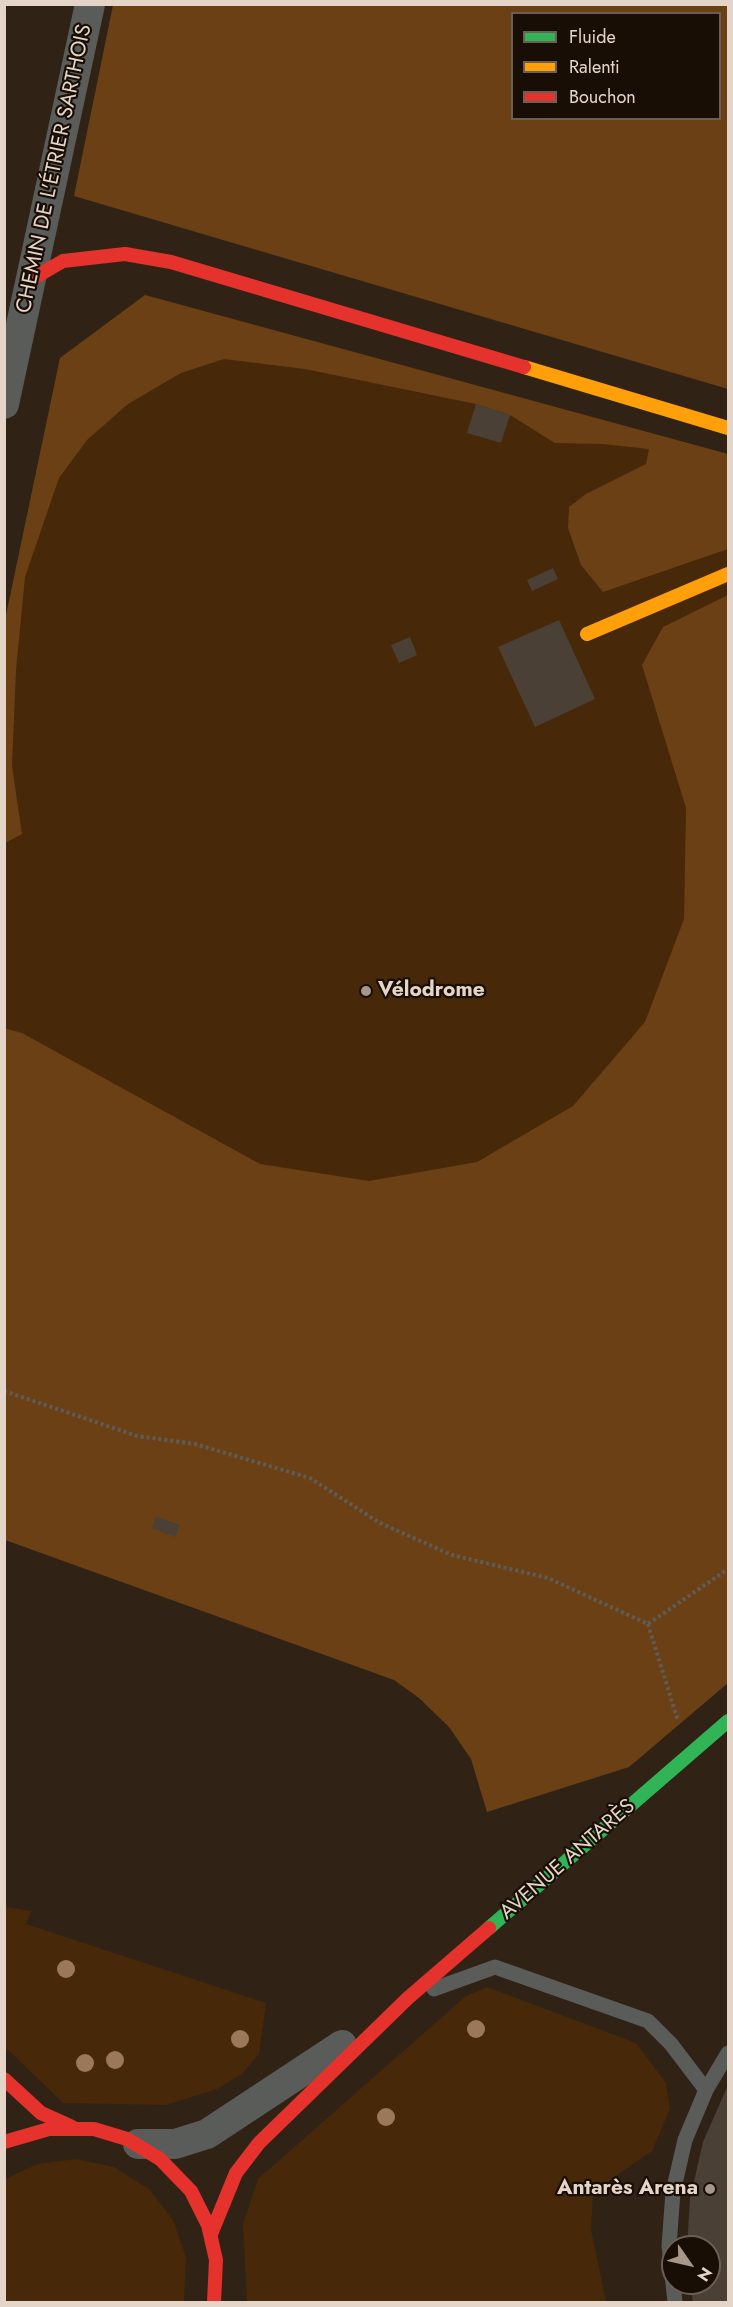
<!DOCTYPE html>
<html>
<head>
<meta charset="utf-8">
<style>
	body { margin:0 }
	#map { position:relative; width:733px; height:2307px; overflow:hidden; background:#302316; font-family:Jost,sans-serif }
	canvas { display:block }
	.frame { position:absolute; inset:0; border:6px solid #e5d5c8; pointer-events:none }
	.legend { position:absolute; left:511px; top:12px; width:210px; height:108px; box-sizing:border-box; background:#190e06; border:2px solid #6b5e54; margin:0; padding:8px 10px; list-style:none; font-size:18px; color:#e5d5c8 }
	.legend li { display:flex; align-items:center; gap:12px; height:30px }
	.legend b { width:30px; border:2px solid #6b5e54 }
	.north { position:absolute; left:661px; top:2235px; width:60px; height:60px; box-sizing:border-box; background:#190e06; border:2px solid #6b5e54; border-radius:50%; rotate:124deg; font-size:16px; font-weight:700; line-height:24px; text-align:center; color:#e5d5c8 }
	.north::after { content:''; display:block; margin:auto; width:21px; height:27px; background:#a6978a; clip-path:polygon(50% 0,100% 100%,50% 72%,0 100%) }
</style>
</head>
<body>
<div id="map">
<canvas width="733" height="2307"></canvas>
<div class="frame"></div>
<ul class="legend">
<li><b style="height:8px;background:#30b455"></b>Fluide</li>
<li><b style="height:8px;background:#ff9f0a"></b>Ralenti</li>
<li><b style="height:8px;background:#e5322d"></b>Bouchon</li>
</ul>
<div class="north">N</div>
</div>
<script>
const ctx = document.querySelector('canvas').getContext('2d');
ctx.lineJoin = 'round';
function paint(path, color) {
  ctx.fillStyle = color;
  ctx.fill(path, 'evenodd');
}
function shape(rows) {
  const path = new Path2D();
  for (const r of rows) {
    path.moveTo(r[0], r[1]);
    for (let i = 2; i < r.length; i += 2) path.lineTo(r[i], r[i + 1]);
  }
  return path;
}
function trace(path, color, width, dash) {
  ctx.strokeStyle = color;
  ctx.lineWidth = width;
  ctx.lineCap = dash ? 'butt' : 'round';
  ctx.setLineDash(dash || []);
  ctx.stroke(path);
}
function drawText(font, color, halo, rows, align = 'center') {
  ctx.font = font + ' Jost,sans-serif';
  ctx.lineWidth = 4.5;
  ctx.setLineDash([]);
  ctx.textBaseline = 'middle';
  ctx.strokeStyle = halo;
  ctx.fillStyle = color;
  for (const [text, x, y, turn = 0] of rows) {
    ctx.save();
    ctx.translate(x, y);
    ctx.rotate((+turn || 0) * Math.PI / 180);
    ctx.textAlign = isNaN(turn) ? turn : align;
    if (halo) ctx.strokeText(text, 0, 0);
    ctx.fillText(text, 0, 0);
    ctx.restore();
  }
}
const green = shape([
	[145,295,728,454,728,1530,5,1362,5,620,60,358],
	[5,1907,31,1911,26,1924,266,2003,259,2054,242,2074,217,2089,166,2105,63,2103,5,2047],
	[487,1987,636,2043,666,2083,670,2109,652,2151,614,2177,593,2195,591,2230,606,2302,247,2302,243,2224,258,2179,466,1996],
	[76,2159,114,2167,149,2189,173,2220,186,2257,184,2302,5,2302,5,2179,38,2164]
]);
const forest = shape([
	[113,5,728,5,728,389,74,196],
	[512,14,720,14,720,118,512,118],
	[145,295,728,454,728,549,603,592,581,565,568,528,569,507,586,494,646,464,649,449,602,444,555,443,510,415,476,404,305,369,224,359,181,373,128,404,87,440,59,478,25,577,16,670,12,766,22,834,5,843,5,620,60,358],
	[728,595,728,1683,629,1767,487,1812,471,1759,449,1727,419,1698,394,1680,5,1540,4,1028,22,1033,260,1164,369,1181,477,1162,573,1106,645,1022,684,919,686,808,642,665,663,627]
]);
const building = shape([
	[476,404,510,415,501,443,467,433],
	[553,568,558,579,532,591,527,580],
	[559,620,595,699,535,727,498,647],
	[410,637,417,655,399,663,391,645],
	[156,1516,180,1525,175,1537,152,1528],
	[728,2085,728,2302,693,2302,690,2283,709,2283,709,2247,687,2247,690,2199,703,2142]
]);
const path = shape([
	[4,1391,137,1436,195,1444,310,1478,380,1523,452,1555,548,1578,648,1624,728,1569],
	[648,1624,678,1721]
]);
const lane = shape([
	[434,1989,495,1967,648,2021,671,2044,706,2090],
	[675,2302,669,2246,673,2192,685,2140,706,2090,728,2053]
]);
const street = shape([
	[4,404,90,4],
	[138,2144,175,2144,207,2134,342,2045]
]);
const fast = shape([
	[489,1928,728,1721]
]);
const slow = shape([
	[524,367,728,428],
	[587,634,728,574]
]);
const jam = shape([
	[32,279,63,261,125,254,171,262,524,367],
	[4,2079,41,2113,72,2127],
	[4,2142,49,2129,94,2129,127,2139,160,2159,191,2191,208,2225,216,2260,214,2302],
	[211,2234,236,2173,259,2143,408,1998,489,1928]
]);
const trees = [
	[66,1969],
	[476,2029],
	[240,2039],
	[115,2060],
	[85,2063],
	[386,2117]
];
const markers = [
	[366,991,6,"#a6978a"],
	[710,2189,6,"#a6978a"]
];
const streetNames = [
	["CHEMIN DE L'ÉTRIER SARTHOIS",55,169,-78],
	["AVENUE ANTARÈS",568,1860,-41]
];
const poiNames = [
	["Vélodrome",378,991],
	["Antarès Arena",698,2189,"right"]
];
paint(green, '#472808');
paint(forest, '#6b4014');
paint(building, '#4b4035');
trace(path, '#5f5c57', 4, [3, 3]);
trace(lane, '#5a5c5a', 15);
trace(street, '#5a5c5a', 30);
trace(fast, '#30b455', 14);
trace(slow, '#ff9f0a', 14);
trace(jam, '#e5322d', 14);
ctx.fillStyle = '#9b785a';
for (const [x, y] of trees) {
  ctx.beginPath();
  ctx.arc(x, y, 9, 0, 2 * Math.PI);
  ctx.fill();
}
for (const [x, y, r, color] of markers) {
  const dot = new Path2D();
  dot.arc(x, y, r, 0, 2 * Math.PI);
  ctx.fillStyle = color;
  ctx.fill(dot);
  trace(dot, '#190e06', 2);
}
drawText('21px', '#e5d5c8', '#190e06', streetNames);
drawText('bold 21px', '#e5d5c8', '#190e06', poiNames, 'left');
</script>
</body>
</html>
